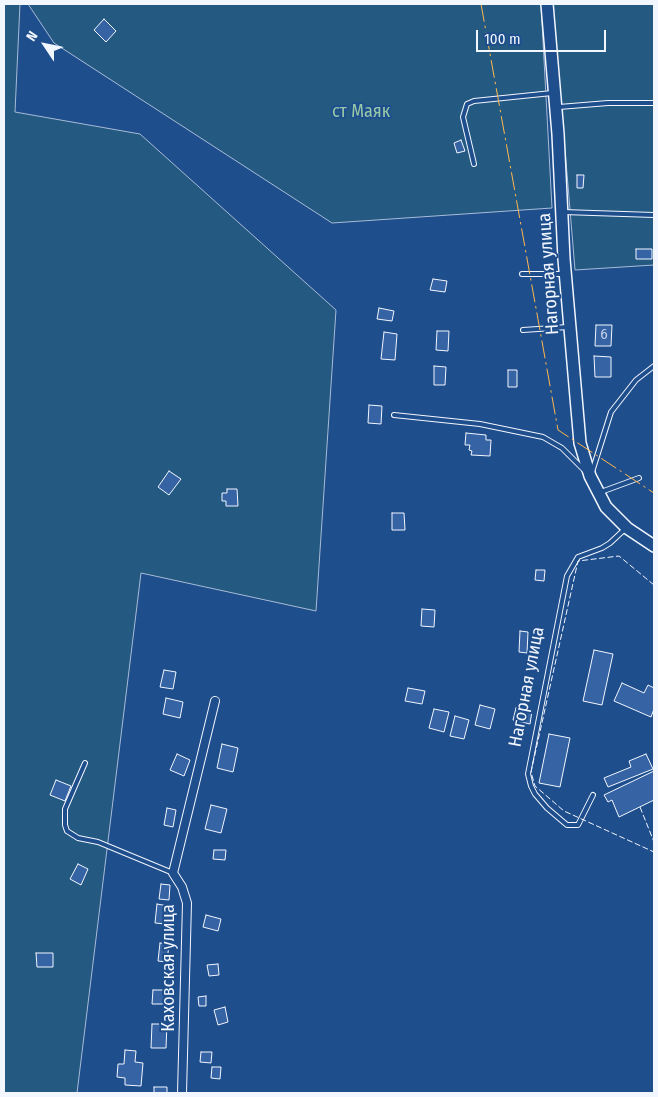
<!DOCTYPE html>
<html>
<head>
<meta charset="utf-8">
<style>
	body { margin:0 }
	#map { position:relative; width:658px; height:1097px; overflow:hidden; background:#1f4e8c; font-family:"Fira Sans Condensed",sans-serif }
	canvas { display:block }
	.frame { position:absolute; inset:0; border:5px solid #f2f6ff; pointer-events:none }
	.north { position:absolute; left:20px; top:20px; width:50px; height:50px; -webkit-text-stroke:4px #1f4e8c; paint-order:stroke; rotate:304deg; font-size:14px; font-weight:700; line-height:20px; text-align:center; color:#f2f6ff }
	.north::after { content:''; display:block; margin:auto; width:18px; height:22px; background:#f2f6ff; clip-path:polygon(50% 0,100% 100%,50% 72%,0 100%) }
	.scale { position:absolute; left:476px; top:30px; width:130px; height:22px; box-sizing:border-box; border:2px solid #f2f6ff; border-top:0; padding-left:6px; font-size:15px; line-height:18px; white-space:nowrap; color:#f2f6ff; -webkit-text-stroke:4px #1f4e8c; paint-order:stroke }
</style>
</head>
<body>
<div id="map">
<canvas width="658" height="1097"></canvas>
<div class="frame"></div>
<div class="north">N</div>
<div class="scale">100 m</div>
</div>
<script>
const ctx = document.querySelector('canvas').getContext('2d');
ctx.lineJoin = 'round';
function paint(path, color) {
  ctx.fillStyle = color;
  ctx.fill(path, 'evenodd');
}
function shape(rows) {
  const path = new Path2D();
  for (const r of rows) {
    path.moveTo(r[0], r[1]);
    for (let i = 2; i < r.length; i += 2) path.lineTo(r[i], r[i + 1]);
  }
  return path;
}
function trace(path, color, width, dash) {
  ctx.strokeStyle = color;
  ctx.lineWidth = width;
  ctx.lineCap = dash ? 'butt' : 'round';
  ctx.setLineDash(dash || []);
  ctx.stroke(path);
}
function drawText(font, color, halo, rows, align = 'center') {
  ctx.font = font + ' "Fira Sans Condensed",sans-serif';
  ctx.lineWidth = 4;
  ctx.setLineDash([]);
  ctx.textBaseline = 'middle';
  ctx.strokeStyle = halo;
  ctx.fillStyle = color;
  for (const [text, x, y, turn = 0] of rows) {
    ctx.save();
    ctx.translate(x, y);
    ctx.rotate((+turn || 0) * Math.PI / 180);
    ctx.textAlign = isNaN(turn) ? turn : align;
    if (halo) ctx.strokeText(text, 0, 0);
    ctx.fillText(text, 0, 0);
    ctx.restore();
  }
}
const green = shape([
	[4,4,20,4,15,112,140,134,336,310,316,611,141,573,77,1093,4,1093,4,4],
	[28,4,541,4,552,208,332,223,54,43,28,4],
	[553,4,654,4,654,265,575,270,553,4]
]);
const building = shape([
	[104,19,116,31,106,42,94,30,104,19],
	[461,140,465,151,457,153,454,143,461,140],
	[577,175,584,175,583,188,577,188,577,175],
	[636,249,652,249,652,259,636,259,636,249],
	[433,279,447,281,445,292,430,290,433,279],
	[379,308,394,311,392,321,377,319,379,308],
	[596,325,612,325,611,346,595,346,596,325],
	[437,331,449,331,448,351,436,350,437,331],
	[384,332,397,334,395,360,381,359,384,332],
	[594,356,611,357,611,377,595,377,594,356],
	[434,366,446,367,445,385,434,385,434,366],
	[508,370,517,370,517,387,508,387,508,370],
	[369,405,382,406,381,424,368,423,369,405],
	[466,433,486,435,486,440,491,440,490,456,471,455,472,451,469,450,470,445,465,445,466,433],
	[169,471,181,479,169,495,158,487,169,471],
	[227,489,237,489,238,506,226,506,226,501,222,501,222,493,227,493,227,489],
	[392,513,404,513,405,530,392,530,392,513],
	[536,570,545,570,544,581,535,580,536,570],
	[422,609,435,610,434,627,421,626,422,609],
	[520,631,528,632,527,653,519,652,520,631],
	[594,650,613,654,602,705,583,701,594,650],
	[164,670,176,672,173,689,160,687,164,670],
	[622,683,644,693,648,685,654,688,654,709,651,717,614,701,622,683],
	[408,688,425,691,422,704,405,701,408,688],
	[166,698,183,702,180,718,163,714,166,698],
	[480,705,495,709,490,729,475,725,480,705],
	[516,708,532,711,530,724,513,720,516,708],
	[434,709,449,712,444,732,429,728,434,709],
	[455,716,469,720,464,739,450,736,455,716],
	[549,734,570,738,560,787,539,783,549,734],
	[222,744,238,748,233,772,217,768,222,744],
	[177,754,190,760,184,776,170,770,177,754],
	[646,754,653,769,608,787,604,778,631,767,629,761,646,754],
	[654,771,654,800,619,817,612,800,608,802,604,795,654,771],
	[56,780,71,786,65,801,50,795,56,780],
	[211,805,227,809,221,833,205,829,211,805],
	[167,808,176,810,173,827,164,825,167,808],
	[214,850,226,850,225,860,213,859,214,850],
	[78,864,88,869,81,885,70,879,78,864],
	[161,884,170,885,169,900,159,899,161,884],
	[157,904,168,906,166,924,155,923,157,904],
	[206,915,221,919,218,931,203,927,206,915],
	[160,943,169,944,167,962,158,961,160,943],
	[36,953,53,953,53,967,37,967,36,953],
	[218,964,219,975,209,976,207,965,218,964],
	[153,990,168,990,167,1004,152,1004,153,990],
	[206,996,206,1006,199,1006,198,997,206,996],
	[225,1007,228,1022,218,1025,214,1010,225,1007],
	[152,1024,167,1024,166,1048,151,1048,152,1024],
	[125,1050,136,1051,135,1062,143,1063,141,1086,125,1085,125,1078,117,1077,118,1064,124,1064,125,1050],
	[201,1052,212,1052,211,1063,200,1062,201,1052],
	[212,1067,221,1067,220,1079,211,1078,212,1067],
	[154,1087,167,1087,167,1093,154,1093,154,1087]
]);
const service = shape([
	[559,107,608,103,654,103],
	[474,164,463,117,467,104,474,101,552,93],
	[563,212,654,215],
	[522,274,563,274],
	[523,330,568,327],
	[394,415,480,424,543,437,562,448,585,471],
	[592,472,611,412,636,380,654,366],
	[601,492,639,478],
	[85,763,65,809,65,825,67,831,78,838,98,842,173,873],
	[593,795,578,825,567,825,547,808,535,794,531,786,528,774,567,576,578,557,602,548,610,543,625,529]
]);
const minor = shape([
	[182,1093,187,903,182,887,173,873,215,701]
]);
const secondary = shape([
	[547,4,558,134,564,259,580,443,590,476,606,507,627,528,654,546]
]);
const fence = shape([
	[654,585,619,556,578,561,531,772,535,786,564,811,654,852],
	[640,807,654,842]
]);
const power = shape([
	[481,4,558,430,654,493]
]);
const numberNames = [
	["6",604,335]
];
const parkNames = [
	["ст Маяк",361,112]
];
const streetNames = [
	["Нагорная улица",549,274,-94],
	["Нагорная улица",527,687,-79],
	["Каховская улица",169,968,-90]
];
paint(green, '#245a82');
trace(green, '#a8bbd7', 1);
paint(building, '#3563a3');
trace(building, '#f2f6ff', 1);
trace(service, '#f2f6ff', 6);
trace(minor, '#f2f6ff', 10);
trace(secondary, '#f2f6ff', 14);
trace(service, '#1f4e8c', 4);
trace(minor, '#1f4e8c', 8);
trace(secondary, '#1f4e8c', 11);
trace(fence, '#f2f6ff', 1, [6, 2.5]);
trace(power, '#ffb74d', 1, [18, 4, 2.5, 4]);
drawText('15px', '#c3d1e8', null, numberNames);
drawText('18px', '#97c8a6', '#1f4e8c', parkNames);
drawText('18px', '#f2f6ff', '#1f4e8c', streetNames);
</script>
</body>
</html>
